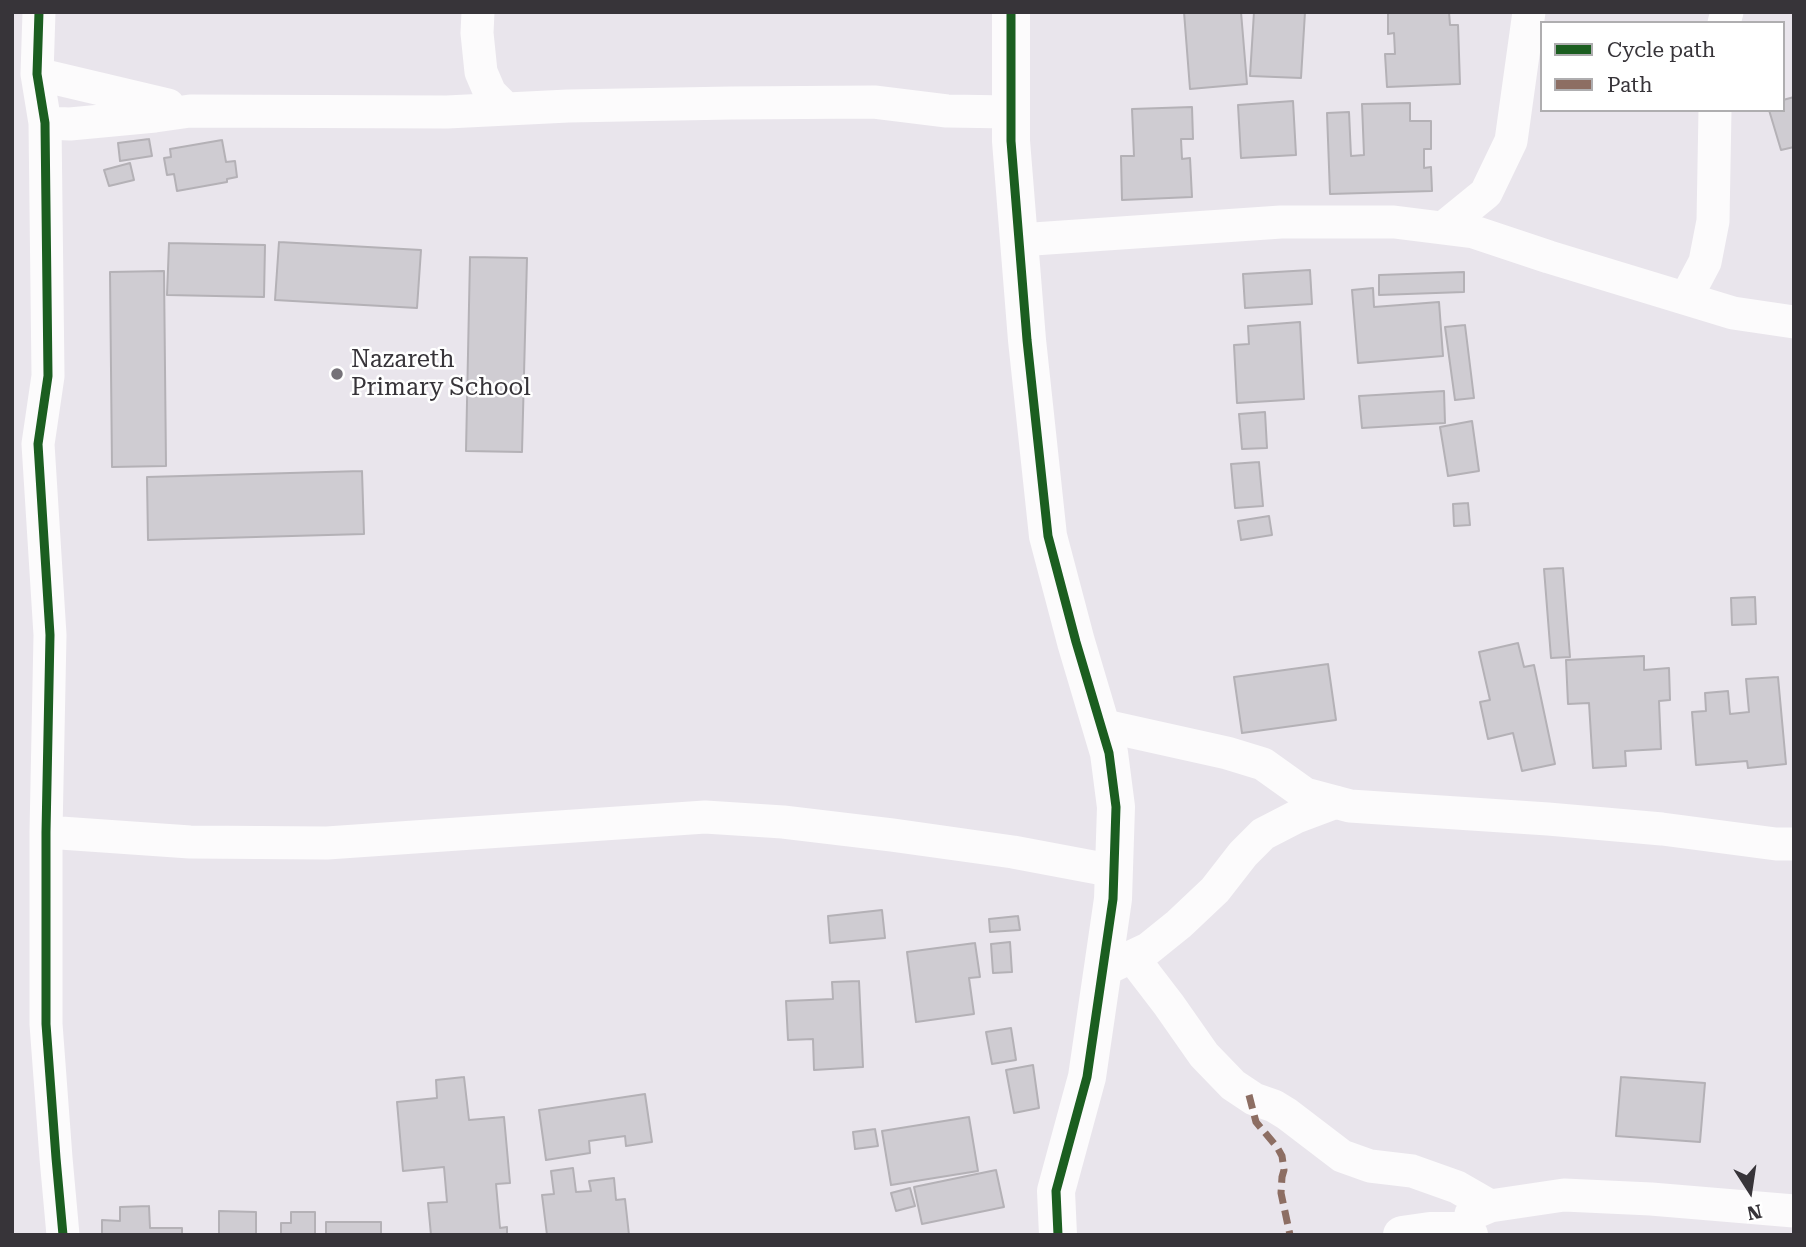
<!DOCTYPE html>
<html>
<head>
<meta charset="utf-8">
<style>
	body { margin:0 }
	#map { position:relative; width:1806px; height:1247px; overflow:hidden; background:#e9e5ec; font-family:"Roboto Serif",serif }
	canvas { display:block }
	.frame { position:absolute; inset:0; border:14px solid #373439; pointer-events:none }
	.legend { position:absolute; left:1540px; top:21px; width:245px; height:91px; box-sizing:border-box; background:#fff; border:2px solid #afaeb0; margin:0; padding:9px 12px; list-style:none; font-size:21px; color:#373439 }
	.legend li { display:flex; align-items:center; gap:14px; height:35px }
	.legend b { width:35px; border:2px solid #afaeb0 }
	.north { position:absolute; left:1715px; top:1156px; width:70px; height:70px; -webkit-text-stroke:5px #fff; paint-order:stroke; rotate:168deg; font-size:19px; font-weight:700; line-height:28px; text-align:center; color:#373439 }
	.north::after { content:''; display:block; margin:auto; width:24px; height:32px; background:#373439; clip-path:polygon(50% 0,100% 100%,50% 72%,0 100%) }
</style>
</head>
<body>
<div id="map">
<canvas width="1806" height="1247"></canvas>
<div class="frame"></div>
<ul class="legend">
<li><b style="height:9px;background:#1b5e20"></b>Cycle path</li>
<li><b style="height:9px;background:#8d6e63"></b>Path</li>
</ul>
<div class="north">N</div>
</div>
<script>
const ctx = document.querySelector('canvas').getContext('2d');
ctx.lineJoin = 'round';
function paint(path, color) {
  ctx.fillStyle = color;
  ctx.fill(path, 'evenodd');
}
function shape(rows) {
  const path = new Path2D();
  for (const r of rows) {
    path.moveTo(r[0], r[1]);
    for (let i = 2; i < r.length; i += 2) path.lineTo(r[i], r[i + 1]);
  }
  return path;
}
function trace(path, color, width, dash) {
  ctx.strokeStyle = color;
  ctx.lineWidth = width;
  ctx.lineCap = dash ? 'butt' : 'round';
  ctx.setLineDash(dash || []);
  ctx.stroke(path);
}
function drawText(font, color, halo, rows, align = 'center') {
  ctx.font = font + ' "Roboto Serif",serif';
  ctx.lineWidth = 5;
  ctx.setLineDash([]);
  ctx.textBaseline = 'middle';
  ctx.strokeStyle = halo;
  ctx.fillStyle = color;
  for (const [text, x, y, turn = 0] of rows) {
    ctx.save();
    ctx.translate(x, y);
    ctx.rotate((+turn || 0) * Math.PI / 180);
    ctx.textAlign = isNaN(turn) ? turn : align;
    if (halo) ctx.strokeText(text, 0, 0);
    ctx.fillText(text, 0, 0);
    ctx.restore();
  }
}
const building = shape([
	[1184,12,1241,12,1247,84,1190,89,1184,12],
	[1254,12,1305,12,1301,78,1250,76,1254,12],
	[1388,12,1449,12,1450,25,1458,25,1460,84,1387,87,1385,54,1395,54,1394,33,1388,34,1388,12],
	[1794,97,1794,147,1781,150,1769,110,1783,110,1783,100,1794,97],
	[1293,101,1296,155,1241,158,1238,105,1293,101],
	[1410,103,1410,121,1431,121,1431,149,1424,149,1424,168,1431,167,1432,191,1330,194,1327,113,1349,112,1351,156,1364,155,1362,104,1410,103],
	[1192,107,1193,139,1181,139,1182,159,1190,158,1192,197,1122,200,1121,156,1134,156,1132,109,1192,107],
	[149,139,152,156,120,161,118,143,149,139],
	[222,140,226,162,235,161,237,177,227,179,227,182,177,191,174,174,167,175,164,158,171,157,170,149,222,140],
	[130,163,134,180,109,186,104,170,130,163],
	[279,242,421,250,417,308,275,300,279,242],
	[169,243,265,245,264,297,167,295,169,243],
	[470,257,527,258,522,452,466,451,470,257],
	[1310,270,1312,304,1245,308,1243,274,1310,270],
	[164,271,166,466,112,467,110,272,164,271],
	[1464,272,1464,292,1379,295,1379,275,1464,272],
	[1373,288,1374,307,1439,302,1443,356,1358,363,1352,290,1373,288],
	[1300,322,1304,399,1237,403,1234,345,1249,344,1248,326,1300,322],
	[1465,325,1474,398,1455,400,1445,327,1465,325],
	[1444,391,1445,423,1362,428,1359,396,1444,391],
	[1265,412,1267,448,1242,449,1239,414,1265,412],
	[1472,421,1479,471,1448,476,1440,427,1472,421],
	[1259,462,1263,506,1235,508,1231,464,1259,462],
	[362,471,364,534,148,540,147,477,362,471],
	[1468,503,1470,525,1454,526,1453,504,1468,503],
	[1269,516,1272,535,1241,540,1238,521,1269,516],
	[1563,568,1570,657,1551,658,1544,569,1563,568],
	[1755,597,1756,624,1732,625,1731,598,1755,597],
	[1518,643,1524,667,1534,665,1555,764,1522,771,1513,733,1488,739,1480,702,1490,700,1479,652,1518,643],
	[1644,656,1644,670,1669,668,1670,700,1659,701,1661,749,1625,751,1626,766,1593,768,1589,703,1568,704,1566,660,1644,656],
	[1328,664,1336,720,1242,733,1234,677,1328,664],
	[1778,677,1786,764,1748,768,1747,761,1696,765,1692,712,1706,711,1705,693,1728,691,1730,714,1749,712,1746,679,1778,677],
	[882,910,885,938,830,943,828,916,882,910],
	[1018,916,1020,930,990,932,989,919,1018,916],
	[1010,942,1012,972,993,973,991,944,1010,942],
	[975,943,980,977,969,978,974,1014,916,1022,907,952,975,943],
	[859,981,863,1067,814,1070,813,1039,788,1040,786,1001,833,999,832,982,859,981],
	[1011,1028,1016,1060,992,1064,986,1032,1011,1028],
	[1033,1065,1039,1108,1014,1113,1006,1070,1033,1065],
	[464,1077,469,1120,504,1117,510,1183,496,1184,500,1228,507,1227,507,1235,431,1235,428,1203,447,1202,444,1167,403,1171,397,1102,437,1098,436,1080,464,1077],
	[1621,1077,1705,1083,1700,1142,1616,1136,1621,1077],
	[645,1094,652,1142,626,1146,625,1136,589,1141,590,1153,546,1160,539,1110,645,1094],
	[969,1117,978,1171,891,1185,882,1131,969,1117],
	[875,1129,878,1146,855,1149,853,1132,875,1129],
	[573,1168,576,1192,591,1191,589,1181,614,1178,616,1200,625,1199,629,1235,547,1235,542,1195,554,1194,551,1171,573,1168],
	[996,1170,1004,1207,922,1224,914,1187,996,1170],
	[910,1188,915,1206,896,1211,891,1193,910,1188],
	[149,1206,150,1228,182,1228,182,1235,102,1235,102,1220,120,1221,120,1207,149,1206],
	[219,1211,256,1212,256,1235,219,1235,219,1211],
	[291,1212,315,1212,315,1234,326,1234,326,1222,381,1222,381,1235,281,1235,281,1223,291,1223,291,1212]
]);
const minor = shape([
	[39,12,37,74,45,123,48,376,38,444,50,635,46,832,46,1024,56,1158,63,1235],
	[478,12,477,33,481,72,490,93,506,109],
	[1724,23,1727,12],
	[37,74,168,105],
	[45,123,70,124,155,116,190,111,447,112,568,106,732,103,874,102,947,111,1011,112],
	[1443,228,1486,193,1511,141,1529,12],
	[1019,240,1281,222,1394,222,1474,232,1549,257,1733,313,1794,322],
	[1686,298,1705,262,1713,221,1715,110],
	[1101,725,1227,753,1263,764,1305,794,1350,806,1548,819,1662,829,1776,844,1794,844],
	[46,832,190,842,327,843,705,817,783,822,892,835,1013,852,1114,871],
	[1133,958,1169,1005,1204,1055,1233,1085,1254,1099,1274,1106,1287,1114,1342,1156,1370,1166,1412,1171,1457,1187,1490,1206],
	[1114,965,1148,949,1179,924,1215,890,1243,854,1263,834,1296,817,1336,802],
	[1471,1214,1490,1206,1564,1195,1651,1199,1794,1211]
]);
const tertiary = shape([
	[1011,12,1011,141,1027,340,1048,536,1076,642,1109,753,1116,807,1113,899,1087,1077,1056,1191,1058,1235],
	[1402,1235,1430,1231,1463,1231,1469,1235]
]);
const quiet = shape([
	[1249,1095,1256,1122,1277,1147,1282,1156,1284,1170,1282,1177,1281,1193,1290,1235]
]);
const cycleway = shape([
	[39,12,37,74,45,123,48,376,38,444,50,635,46,832,46,1024,56,1158,63,1235],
	[1011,12,1011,141,1027,340,1048,536,1076,642,1109,753,1116,807,1113,899,1087,1077,1056,1191,1058,1235]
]);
const markers = [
	[337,374,7,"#757278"]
];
const poiNames = [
	["Nazareth",351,360],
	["Primary School",351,388]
];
paint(building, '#cfccd2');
trace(building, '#b4b1b6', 2);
trace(minor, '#fcfbfc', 33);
trace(tertiary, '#fcfbfc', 38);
trace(quiet, '#8d6e63', 7, [14, 7]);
trace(cycleway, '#1b5e20', 9);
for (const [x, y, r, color] of markers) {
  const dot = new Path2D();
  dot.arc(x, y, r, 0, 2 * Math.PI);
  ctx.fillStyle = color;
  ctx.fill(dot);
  trace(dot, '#fff', 2.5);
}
drawText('24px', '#373439', '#fff', poiNames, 'left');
</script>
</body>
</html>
